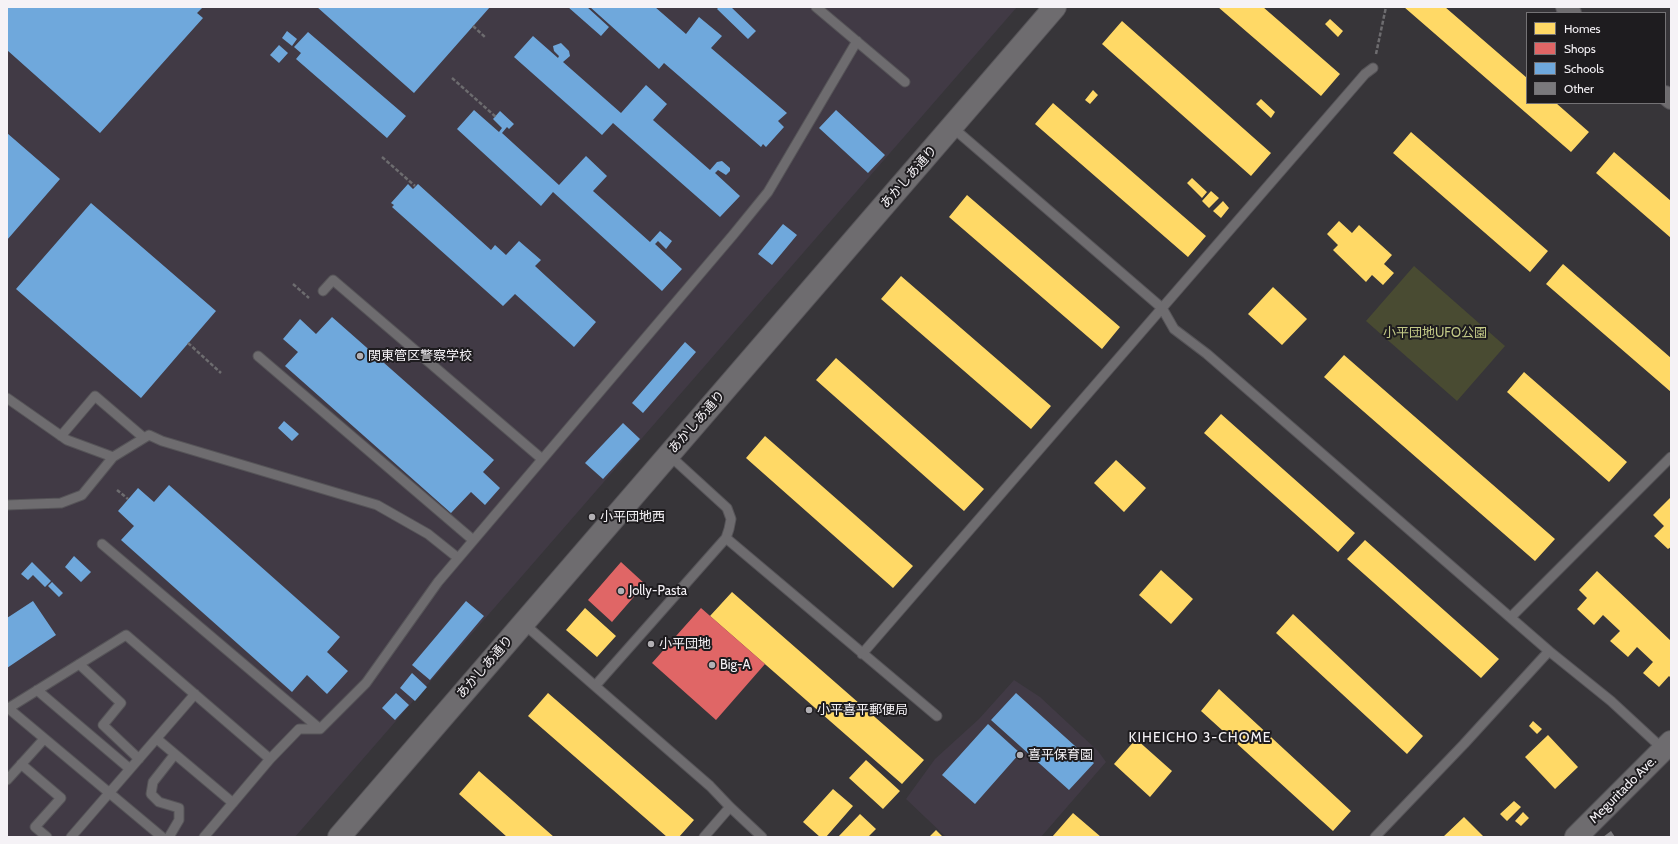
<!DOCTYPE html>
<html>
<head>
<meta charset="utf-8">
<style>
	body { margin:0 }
	#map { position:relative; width:1678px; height:844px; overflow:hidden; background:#373539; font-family:Cabin,sans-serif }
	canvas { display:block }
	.frame { position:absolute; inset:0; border:8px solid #f5f2f6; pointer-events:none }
	.legend { position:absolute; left:1526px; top:12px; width:140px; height:92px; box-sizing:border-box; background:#1e1c1f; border:1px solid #747275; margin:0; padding:5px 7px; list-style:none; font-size:12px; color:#f5f2f6 }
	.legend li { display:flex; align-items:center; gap:8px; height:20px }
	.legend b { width:20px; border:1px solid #747275 }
</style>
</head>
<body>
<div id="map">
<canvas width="1678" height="844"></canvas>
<div class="frame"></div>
<ul class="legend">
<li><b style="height:11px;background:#ffd966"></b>Homes</li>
<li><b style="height:11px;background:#e06666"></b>Shops</li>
<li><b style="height:11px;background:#6fa8dc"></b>Schools</li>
<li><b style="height:11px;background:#7a797c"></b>Other</li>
</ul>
</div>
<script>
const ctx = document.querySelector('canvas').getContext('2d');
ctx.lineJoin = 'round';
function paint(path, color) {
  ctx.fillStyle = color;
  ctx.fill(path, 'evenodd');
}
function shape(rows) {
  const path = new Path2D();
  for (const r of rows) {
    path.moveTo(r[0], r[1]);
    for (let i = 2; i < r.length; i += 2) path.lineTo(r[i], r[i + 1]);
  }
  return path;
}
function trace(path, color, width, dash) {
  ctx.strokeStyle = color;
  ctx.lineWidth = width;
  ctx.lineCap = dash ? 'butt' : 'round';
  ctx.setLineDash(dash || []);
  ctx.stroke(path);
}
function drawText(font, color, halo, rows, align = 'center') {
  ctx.font = font + ' Cabin,"Noto Sans JP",sans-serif';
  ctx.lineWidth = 4;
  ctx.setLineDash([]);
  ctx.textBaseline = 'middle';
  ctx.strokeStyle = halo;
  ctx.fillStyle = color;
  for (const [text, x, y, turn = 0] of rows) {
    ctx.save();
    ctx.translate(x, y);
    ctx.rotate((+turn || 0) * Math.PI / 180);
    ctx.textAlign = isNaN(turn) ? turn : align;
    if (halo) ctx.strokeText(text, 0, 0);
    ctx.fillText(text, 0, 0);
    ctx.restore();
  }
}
const built = shape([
	[7,7,1017,7,295,837,7,837],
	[1014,680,1040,697,1098,751,1106,762,1041,837,946,837,906,799,935,759,979,719]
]);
const green = shape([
	[1414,266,1505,346,1457,401,1366,321]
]);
const homes = shape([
	[1218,7,1263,7,1340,74,1321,96],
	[1404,7,1445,7,1527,78,1527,103,1556,103,1589,132,1571,152],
	[1330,19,1343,31,1338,37,1325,24],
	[1122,21,1271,153,1251,176,1102,44],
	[1093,90,1098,95,1090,104,1085,100],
	[1261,99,1275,112,1271,118,1256,104],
	[1053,103,1206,236,1188,257,1035,124],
	[1411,132,1548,251,1530,272,1393,153],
	[1614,152,1671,201,1671,238,1596,173],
	[1192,178,1207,192,1202,198,1187,183],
	[1211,191,1219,198,1209,208,1202,201],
	[967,195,1120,327,1102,349,949,217],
	[1223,201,1229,208,1221,218,1213,211],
	[1339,221,1352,233,1359,225,1392,255,1384,264,1394,273,1383,285,1372,275,1366,282,1333,250,1338,245,1327,234],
	[1563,264,1671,358,1671,392,1546,284],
	[901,276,1051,406,1031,429,881,299],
	[1273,287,1307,319,1282,345,1248,314],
	[1344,355,1555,539,1535,561,1324,377],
	[836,358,984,489,964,511,816,380],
	[1524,372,1627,462,1609,482,1507,392],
	[1221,414,1355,533,1338,552,1204,433],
	[765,436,913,566,893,588,746,458],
	[1116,460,1146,488,1124,512,1094,483],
	[1671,497,1671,547,1668,549,1654,536,1664,526,1653,515],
	[1365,540,1499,659,1481,678,1347,559],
	[1161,570,1193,599,1171,624,1139,595],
	[1597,571,1671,641,1671,678,1669,676,1659,687,1643,673,1653,662,1637,647,1628,657,1610,641,1620,631,1603,615,1594,625,1577,609,1587,598,1579,590],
	[732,592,924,760,902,784,710,616],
	[585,608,616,636,597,657,566,630],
	[1293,614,1423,736,1407,754,1276,633],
	[1219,689,1351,811,1333,831,1201,711],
	[548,693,694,820,679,837,667,837,528,716],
	[1533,721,1542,729,1537,734,1529,726],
	[1548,735,1578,767,1555,789,1525,757],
	[1136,739,1172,771,1150,797,1114,764],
	[866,760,900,791,883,809,849,778],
	[479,771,554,837,507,837,459,794],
	[833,789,853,806,826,837,820,837,803,822],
	[1514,801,1521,807,1507,821,1500,814],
	[1523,812,1529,818,1521,826,1515,821],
	[1073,813,1101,837,1052,837],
	[860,814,876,829,868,837,838,837],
	[1464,817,1484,837,1443,837],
	[936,830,943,837,929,837]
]);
const shops = shape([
	[621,562,645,584,612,622,588,600],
	[701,608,765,664,716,720,652,663]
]);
const schools = shape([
	[7,7,203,7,197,13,203,18,100,133,7,50],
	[317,7,490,7,414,93],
	[568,7,587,7,609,27,601,36],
	[590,7,655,7,686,34,699,17,722,36,711,48,787,113,778,121,784,127,766,147,763,144,761,147,664,63,659,69],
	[719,7,731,7,756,31,748,39,717,9],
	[287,31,297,39,292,46,282,38],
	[308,32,406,116,387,138,296,59,301,53,294,47],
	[533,36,558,58,559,56,554,51,553,46,561,43,569,51,570,56,563,62,621,113,646,85,667,104,653,120,710,170,717,162,722,161,730,168,730,171,726,175,718,170,715,173,740,196,720,217,613,123,602,135,514,57],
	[279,45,288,53,279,63,270,55],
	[474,110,499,132,502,128,493,119,500,111,514,124,509,129,507,127,502,133,559,185,586,156,607,176,593,191,650,242,660,231,672,241,666,249,658,241,655,244,682,269,662,291,553,192,541,206,457,129],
	[836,110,885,155,868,173,819,128],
	[7,133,60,179,7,240],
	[408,184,413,189,418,184,491,250,495,245,506,255,519,241,541,260,535,266,596,322,574,347,515,294,503,306,392,207,394,205,391,203],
	[91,203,216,311,141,398,16,289],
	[783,224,797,235,772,265,758,254],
	[332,317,494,460,483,472,500,488,485,505,471,492,451,513,285,366,298,352,283,339,300,319,316,334],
	[685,342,696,352,643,413,632,403],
	[284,421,299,434,292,441,278,428],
	[623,423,640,439,603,479,585,463],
	[169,485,340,637,327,652,348,671,327,694,307,675,292,692,121,540,134,526,118,511,138,488,154,502],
	[74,556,91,572,81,582,65,567],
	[32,562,51,581,45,587,33,575,28,580,21,574],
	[52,582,63,593,59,597,48,586],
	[33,601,56,635,7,668,7,618],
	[466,601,484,616,430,680,412,665],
	[412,673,427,687,415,701,400,688],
	[396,693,409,705,395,720,382,708],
	[1016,693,1094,763,1069,790,991,720],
	[988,724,1020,753,975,804,942,775]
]);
const building = shape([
	[1611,831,1615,837,1603,837]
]);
const path = shape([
	[473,26,486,38],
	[1376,54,1386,7],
	[452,78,496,117],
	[382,157,415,186],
	[293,284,309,298],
	[188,343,221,373],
	[117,490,128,499]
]);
const service = shape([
	[816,7,905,82],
	[952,127,1162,308,1174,329,1207,354,1549,651,1611,701,1664,750],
	[323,291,333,280,542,459],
	[258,356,473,540],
	[7,398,67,440,113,457],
	[61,436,95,396,144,438],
	[7,505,61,503,82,495,113,457,149,435,162,441,377,505,428,534,458,558],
	[726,538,937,716],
	[102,544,320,729],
	[1511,617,1671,457],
	[523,623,595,686,726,538,729,529,731,519,727,508,669,455],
	[862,654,1365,74,1373,68],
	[79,664,121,703,103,725,139,759],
	[595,686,710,786,730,807,762,837],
	[37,690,130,769],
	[8,708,162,837],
	[7,709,126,635,270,759],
	[157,739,233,803],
	[21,764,61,798,35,827,47,837],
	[7,780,44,739],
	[71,837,195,694],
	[169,837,179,820,179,808,159,802,151,794,153,782,175,754],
	[204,837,270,759,299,729,320,729,366,683,438,582,733,235,768,192,857,41],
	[704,837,730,807],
	[1375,837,1464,744,1549,651]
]);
const minor = shape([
	[1565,7,1572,13],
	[1665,95,1671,100]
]);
const tertiary = shape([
	[339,837,1055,7],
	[1576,837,1671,742]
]);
const markers = [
	[360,356,4,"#b2b0b4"],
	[592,517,4,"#b2b0b4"],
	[621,591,4,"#b2b0b4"],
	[651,644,4,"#b2b0b4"],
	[712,665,4,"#b2b0b4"],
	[809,710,4,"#b2b0b4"],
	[1020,755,4,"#b2b0b4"]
];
const streetNames = [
	["あかしあ通り",909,177,-49],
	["あかしあ通り",697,422,-49],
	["あかしあ通り",485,667,-49],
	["Meguritado Ave.",1623,790,-45]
];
const parkNames = [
	["小平団地UFO公園",1435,333]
];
const poiNames = [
	["関東管区警察学校",368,356],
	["小平団地西",600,517],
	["Jolly-Pasta",629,591],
	["小平団地",659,644],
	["Big-A",720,665],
	["小平喜平郵便局",817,710],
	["喜平保育園",1028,755]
];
const neighbourhoodNames = [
	["KIHEICHO 3-CHOME",1200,738]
];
paint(built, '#413a45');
paint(green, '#494b32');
paint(homes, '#ffd966');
paint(shops, '#e06666');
paint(schools, '#6fa8dc');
paint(building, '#7a797c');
trace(service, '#565458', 11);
trace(minor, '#565458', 20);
trace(tertiary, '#565458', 24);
trace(path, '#6d6c6f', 2.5, [4, 2]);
trace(service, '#6e6c6f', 9);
trace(minor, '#6e6c6f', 18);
trace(tertiary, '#6e6c6f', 22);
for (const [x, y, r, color] of markers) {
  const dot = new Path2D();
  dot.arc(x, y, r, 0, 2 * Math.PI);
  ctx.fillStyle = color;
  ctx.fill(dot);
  trace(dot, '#1e1c1f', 1.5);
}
drawText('13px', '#f5f2f6', '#1e1c1f', streetNames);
drawText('13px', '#c3c987', '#1e1c1f', parkNames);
drawText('13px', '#f5f2f6', '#1e1c1f', poiNames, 'left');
ctx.letterSpacing = '1px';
drawText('14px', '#f5f2f6', '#1e1c1f', neighbourhoodNames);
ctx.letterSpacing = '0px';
</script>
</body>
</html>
